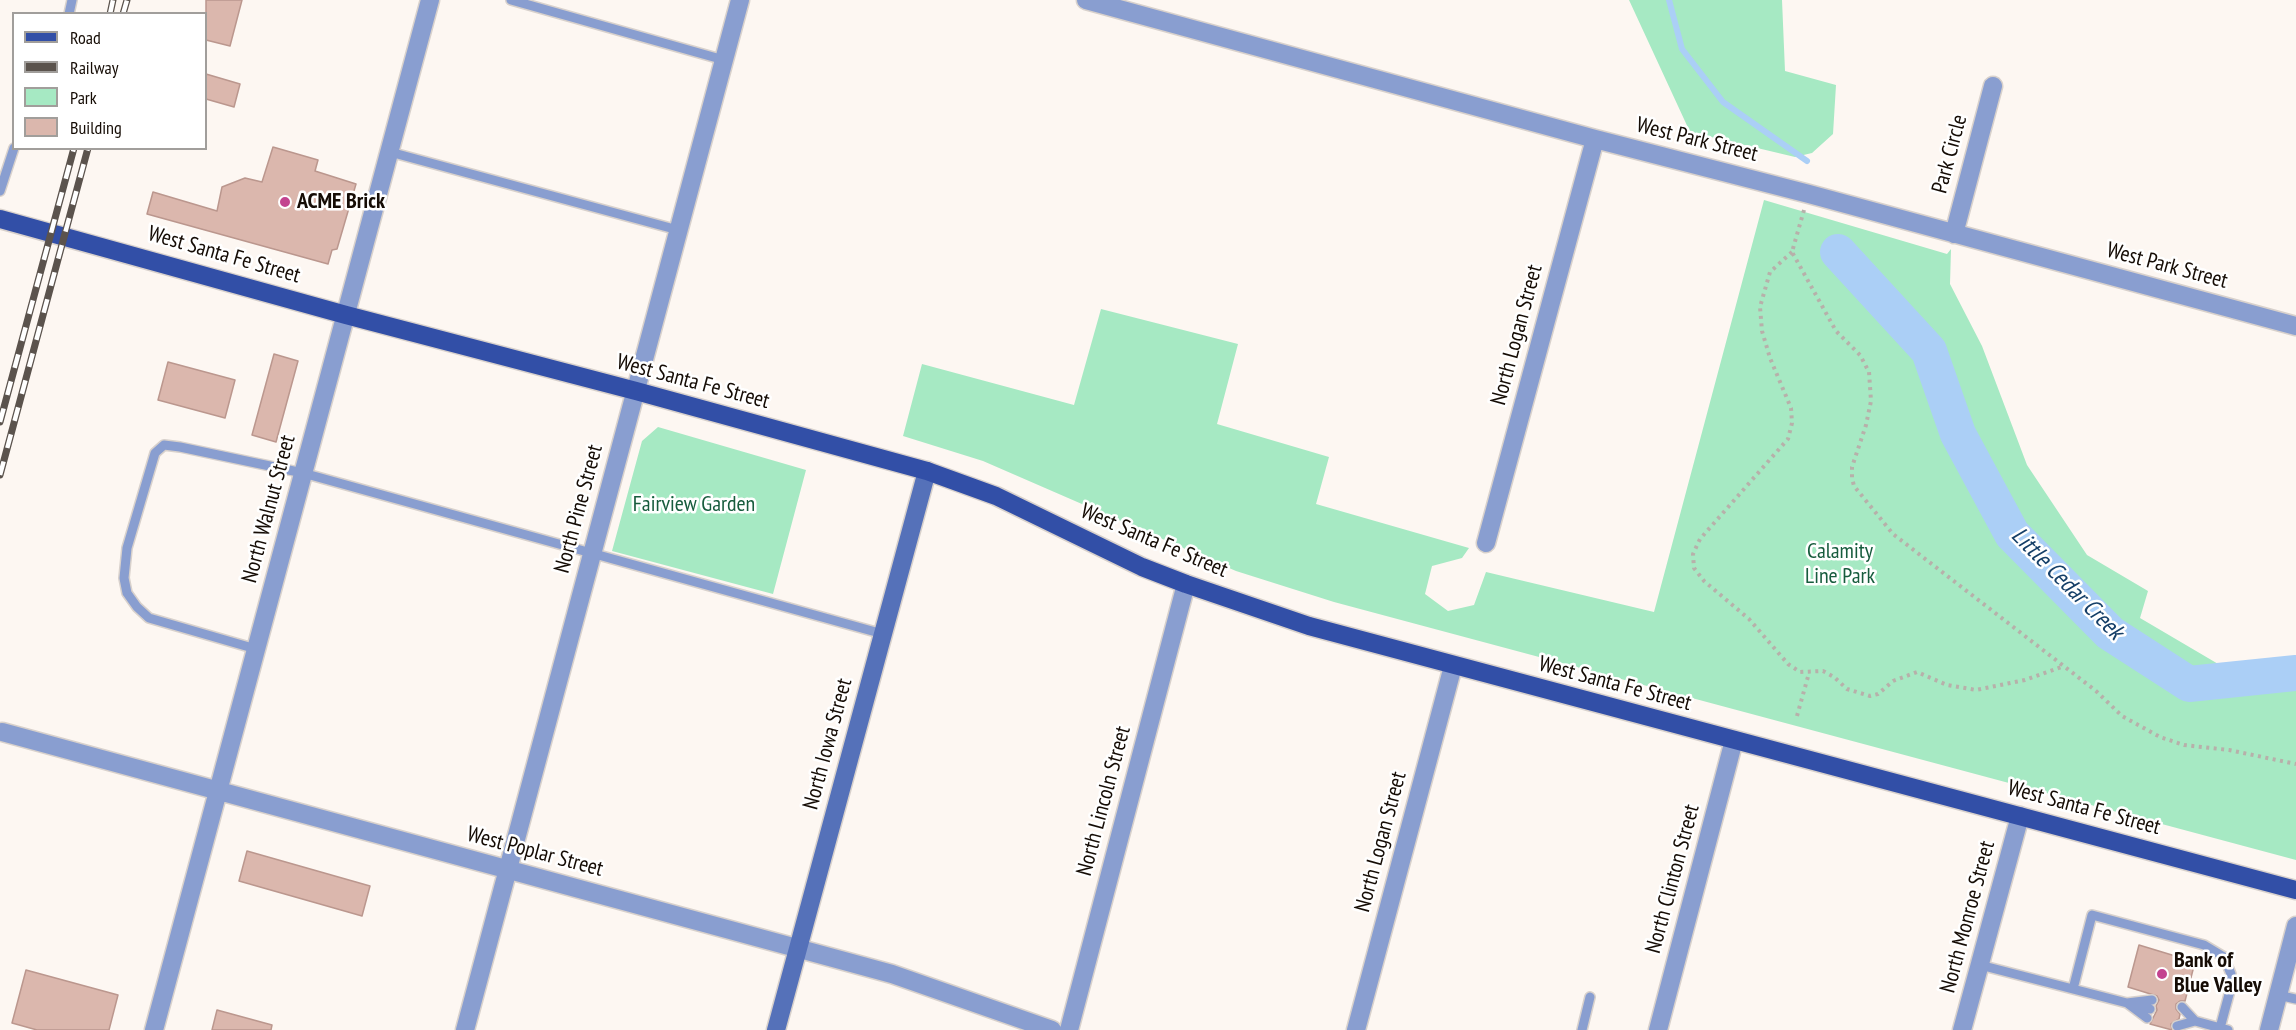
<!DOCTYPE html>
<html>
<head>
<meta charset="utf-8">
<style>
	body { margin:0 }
	#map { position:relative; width:2296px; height:1030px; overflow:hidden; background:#fdf7f2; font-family:"PT Sans Narrow",sans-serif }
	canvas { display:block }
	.legend { position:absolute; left:12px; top:12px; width:195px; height:138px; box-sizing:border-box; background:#fff; border:2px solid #a19e9b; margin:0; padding:8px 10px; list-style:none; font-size:18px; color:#150c05 }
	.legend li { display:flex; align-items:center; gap:12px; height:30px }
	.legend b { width:30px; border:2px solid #a19e9b }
</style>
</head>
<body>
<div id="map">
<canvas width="2296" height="1030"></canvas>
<ul class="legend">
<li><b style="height:8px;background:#324fa7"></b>Road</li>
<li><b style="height:8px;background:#5b534d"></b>Railway</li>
<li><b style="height:16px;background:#a6e9c3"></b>Park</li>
<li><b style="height:16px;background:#dbb7ad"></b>Building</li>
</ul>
</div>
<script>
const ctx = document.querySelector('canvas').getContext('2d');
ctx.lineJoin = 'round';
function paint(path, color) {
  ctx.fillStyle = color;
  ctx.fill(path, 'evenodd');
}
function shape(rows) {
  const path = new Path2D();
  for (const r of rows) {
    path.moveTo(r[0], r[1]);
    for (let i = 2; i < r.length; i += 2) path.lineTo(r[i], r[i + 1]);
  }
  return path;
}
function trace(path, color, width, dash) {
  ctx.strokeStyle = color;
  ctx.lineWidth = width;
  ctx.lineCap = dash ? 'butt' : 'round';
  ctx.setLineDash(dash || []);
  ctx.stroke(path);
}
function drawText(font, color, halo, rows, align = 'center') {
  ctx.font = font + ' "PT Sans Narrow",sans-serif';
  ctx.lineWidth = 5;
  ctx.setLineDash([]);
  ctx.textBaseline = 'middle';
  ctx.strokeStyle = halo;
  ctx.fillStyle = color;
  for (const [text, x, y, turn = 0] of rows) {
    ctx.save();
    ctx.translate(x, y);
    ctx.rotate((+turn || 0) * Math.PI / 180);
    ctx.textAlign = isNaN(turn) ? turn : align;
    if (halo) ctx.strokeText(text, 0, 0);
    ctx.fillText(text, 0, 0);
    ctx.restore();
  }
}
const green = shape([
	[1629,0,1782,0,1785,71,1836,85,1833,134,1812,153,1795,157,1690,132],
	[1764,200,1947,254,1951,249,1950,284,1982,346,2027,465,2087,555,2148,591,2140,618,2242,678,2296,673,2296,860,1334,602,1236,571,983,461,903,436,922,364,1074,405,1101,309,1238,344,1217,424,1329,457,1316,504,1469,548,1462,558,1432,566,1425,594,1448,611,1474,605,1486,572,1654,612],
	[658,427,806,470,773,594,612,551,642,441]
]);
const stream = shape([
	[1669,0,1682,49,1723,102,1807,161]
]);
const river = shape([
	[1838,252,1929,351,1958,434,2012,534,2110,633,2189,684,2296,673]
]);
const building = shape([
	[206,0,242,0,230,46,206,40,206,0],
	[206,74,240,84,234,107,206,99,206,74],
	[273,147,318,160,315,171,356,184,337,249,332,250,328,264,147,214,153,192,217,211,222,187,245,178,262,182,273,147],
	[274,354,298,361,276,442,252,435,274,354],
	[168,362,235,380,225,418,158,400,168,362],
	[247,851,370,886,362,916,239,881,247,851],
	[2139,945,2195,962,2185,1001,2180,1001,2176,1004,2176,1009,2180,1014,2179,1019,2171,1024,2172,1030,2150,1024,2157,1010,2156,1006,2159,1000,2157,996,2128,987,2139,945],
	[26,970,118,995,109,1030,37,1030,12,1023,26,970],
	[217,1010,272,1025,271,1030,212,1030,217,1010]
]);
const path = shape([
	[1804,210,1792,252,1836,331,1860,355,1869,372,1871,401,1866,425,1852,467,1852,478,1854,486,1893,534,2096,691,2122,716,2160,737,2184,745,2229,750,2296,764],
	[1792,252,1770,272,1760,307,1762,331,1770,358,1791,408,1792,423,1788,439,1700,539,1693,554,1694,568,1704,581,1749,619,1788,664,1800,672,1823,671,1834,677,1847,689,1870,696,1878,694,1893,681,1917,672,1947,685,1976,690,2025,680,2064,666],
	[1797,716,1809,673]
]);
const lane = shape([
	[511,0,724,60],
	[69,14,72,0],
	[390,152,678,230],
	[0,191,14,148],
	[256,649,149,618,137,607,127,593,124,578,127,548,155,453,164,445,180,447,303,473,883,634],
	[1980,965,2127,1003,2152,1000],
	[2073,989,2092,915,2204,945,2224,957,2231,974,2231,987,2220,1028],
	[2278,995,2296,999],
	[2127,1003,2147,1018],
	[2132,1004,2150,1009],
	[2182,1007,2195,1021,2228,1030],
	[2177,1026,2195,1021],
	[1582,1030,1590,997]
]);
const street = shape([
	[1086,0,1595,139,1809,194,2296,326],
	[1954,234,1993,86],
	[1486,543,1595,139],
	[2,732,892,974,1052,1030],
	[154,1030,430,0],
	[465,1030,740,0],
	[1069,1030,1186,584],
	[1356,1030,1453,666],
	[1658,1030,1734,740],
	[1962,1030,2020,816],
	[2269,1030,2296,926]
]);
const secondary = shape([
	[776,1030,927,471]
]);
const primary = shape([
	[0,219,346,315,636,391,927,471,996,496,1142,567,1186,584,1309,626,2296,890]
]);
const rail = shape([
	[110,14,113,0],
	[123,14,127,0],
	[0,422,74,148],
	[0,475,88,148]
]);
const markers = [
	[285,202,6,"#c3438f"],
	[2162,974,6,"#c3438f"]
];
const streetNames = [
	["West Park Street",1697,140,14],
	["Park Circle",1950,154,-75],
	["West Santa Fe Street",224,255,16],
	["West Park Street",2167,266,15],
	["North Logan Street",1517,335,-75],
	["West Santa Fe Street",693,382,15],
	["North Walnut Street",269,509,-75],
	["North Pine Street",579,509,-75],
	["West Santa Fe Street",1154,541,23],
	["West Santa Fe Street",1615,684,15],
	["North Iowa Street",828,744,-75],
	["North Lincoln Street",1104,801,-75],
	["West Santa Fe Street",2084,808,15],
	["North Logan Street",1381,842,-75],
	["West Poplar Street",535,852,15],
	["North Clinton Street",1673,879,-75],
	["North Monroe Street",1968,917,-75]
];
const poiNames = [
	["ACME Brick",297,202],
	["Bank of",2174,961],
	["Blue Valley",2174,986]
];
const parkNames = [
	["Fairview Garden",694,505],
	["Calamity",1840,552],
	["Line Park",1840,577]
];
const waterNames = [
	["Little Cedar Creek",2067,584,45]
];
paint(green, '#a6e9c3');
trace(stream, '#abcff6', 6);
trace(river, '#abcff6', 36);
paint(building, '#dbb7ad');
trace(building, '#bb978e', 1.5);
trace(lane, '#d8d1cc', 12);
trace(street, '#d8d1cc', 21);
trace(secondary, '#d8d1cc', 21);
trace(primary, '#d8d1cc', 21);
trace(path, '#b7b0aa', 4, [3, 4.5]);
trace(lane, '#899ed0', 9);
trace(street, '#899ed0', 18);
trace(secondary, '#5571b9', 18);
trace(primary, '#324fa7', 18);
trace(rail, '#5b534d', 7);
trace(rail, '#fff', 4.5, [14]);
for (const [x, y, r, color] of markers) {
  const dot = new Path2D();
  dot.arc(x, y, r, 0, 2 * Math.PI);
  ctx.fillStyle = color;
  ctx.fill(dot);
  trace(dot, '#fff', 2);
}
drawText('22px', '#150c05', '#fff', streetNames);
drawText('bold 22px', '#150c05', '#fff', poiNames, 'left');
drawText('22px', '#175c3d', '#fff', parkNames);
drawText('italic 24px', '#153f68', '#fff', waterNames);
</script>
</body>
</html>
